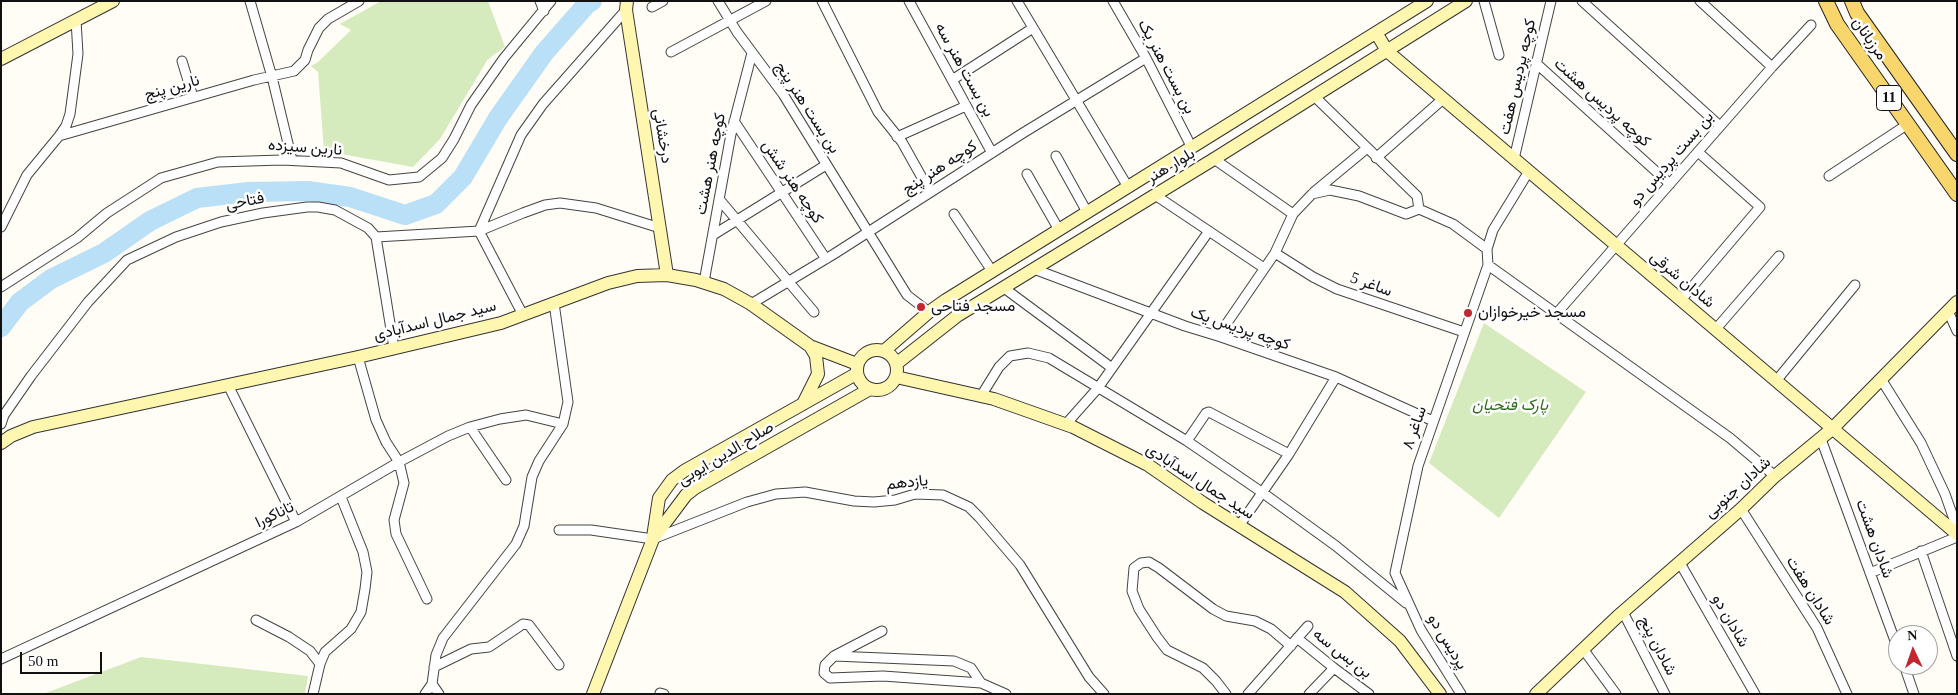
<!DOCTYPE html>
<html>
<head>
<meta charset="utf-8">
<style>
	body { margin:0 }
	#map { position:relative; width:1958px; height:695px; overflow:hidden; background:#fffdf5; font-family:"Times New Roman",serif }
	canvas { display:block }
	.frame { position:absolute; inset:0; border:2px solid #111; pointer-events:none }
	.north { position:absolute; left:1888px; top:625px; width:50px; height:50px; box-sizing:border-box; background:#fff; border:1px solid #a0a0a0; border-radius:50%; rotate:357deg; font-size:14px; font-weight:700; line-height:20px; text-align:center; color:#111 }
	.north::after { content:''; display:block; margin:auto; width:18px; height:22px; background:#c4262e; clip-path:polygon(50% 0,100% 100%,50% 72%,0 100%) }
	.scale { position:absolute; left:20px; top:652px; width:82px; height:22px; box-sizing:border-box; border:2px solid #111; border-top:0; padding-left:6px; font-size:15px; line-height:18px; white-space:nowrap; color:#111; -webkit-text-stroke:4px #fff; paint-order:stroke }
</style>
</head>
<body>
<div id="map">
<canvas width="1958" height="695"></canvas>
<div class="frame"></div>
<div class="north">N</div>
<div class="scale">50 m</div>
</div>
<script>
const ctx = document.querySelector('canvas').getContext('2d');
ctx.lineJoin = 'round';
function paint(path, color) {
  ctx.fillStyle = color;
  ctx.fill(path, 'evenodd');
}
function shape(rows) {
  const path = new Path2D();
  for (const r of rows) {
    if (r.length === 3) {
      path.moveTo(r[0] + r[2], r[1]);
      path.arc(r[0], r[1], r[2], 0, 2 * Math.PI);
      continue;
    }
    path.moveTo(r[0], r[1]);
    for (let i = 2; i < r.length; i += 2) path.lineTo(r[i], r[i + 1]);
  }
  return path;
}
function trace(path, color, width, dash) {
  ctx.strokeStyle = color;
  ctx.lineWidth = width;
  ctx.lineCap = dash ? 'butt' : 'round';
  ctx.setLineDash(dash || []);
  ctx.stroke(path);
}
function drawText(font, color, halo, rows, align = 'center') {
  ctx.font = font + ' "Times New Roman",Vazirmatn,serif';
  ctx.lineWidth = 5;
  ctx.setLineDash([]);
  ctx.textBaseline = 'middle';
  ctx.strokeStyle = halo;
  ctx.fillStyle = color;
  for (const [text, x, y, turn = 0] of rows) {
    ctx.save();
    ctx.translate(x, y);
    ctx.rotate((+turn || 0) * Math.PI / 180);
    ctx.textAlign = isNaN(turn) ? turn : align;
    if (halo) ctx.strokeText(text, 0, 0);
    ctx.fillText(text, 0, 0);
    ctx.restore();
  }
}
const green = shape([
	[381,1,488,1,505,47,488,59,440,139,413,167,324,151,318,72,311,66,318,62,351,30,340,24],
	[1484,323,1586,392,1499,518,1429,463],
	[141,657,308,676,305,694,43,694]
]);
const river = shape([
	[1,327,20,302,51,279,104,253,150,221,197,198,248,192,308,191,350,197,405,215,436,204,463,177,498,118,544,53,587,4,592,1]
]);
const street = shape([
	[250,1,272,77,292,160],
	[540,1,544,11],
	[718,1,737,32,783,94,907,295,929,312],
	[822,1,878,112,902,142,930,192],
	[909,1,992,153],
	[1017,1,1128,187],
	[1113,1,1146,58,1192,148],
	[1484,1,1499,55],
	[1582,1,1720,126],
	[1700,1,1772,67],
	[652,7,663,1],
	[626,10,543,104,521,135,479,231,523,213,545,205,560,203,596,208,660,228],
	[671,52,766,1],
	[182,61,193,97],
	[1537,64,1670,184],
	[952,80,1033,28],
	[1314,96,1417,196,1419,209],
	[734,121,826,259],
	[59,136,254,80,294,71,305,60,308,50,319,28,328,19,359,1],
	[897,137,966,106],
	[1056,156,1087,212],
	[1376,158,1443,99],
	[1214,159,1293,214,1275,253,1227,323,1221,337],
	[1514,159,1551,1],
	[1027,174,1059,230],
	[1829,176,1908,124],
	[1314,192,1366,149],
	[1155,195,1264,268],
	[719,199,814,312],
	[954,214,992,271],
	[1293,214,1312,194,1330,190,1359,196,1406,214,1419,209,1453,224,1487,249],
	[1,227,27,175,59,136,66,126,70,114,78,54,76,20],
	[713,235,826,165],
	[376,237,394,348],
	[1275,253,1313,277,1337,289,1464,332],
	[1488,265,1730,438,1775,476],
	[1034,269,1185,326,1221,337,1336,377,1433,421],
	[704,282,731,134,752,53],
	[1,287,77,238,107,213,161,178,218,162,282,160,341,163,389,180,419,177,442,158,454,139,471,105,504,58,551,1],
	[1004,288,1112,368],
	[1681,300,1760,207,1698,152],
	[751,304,834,254,1023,133,1146,58],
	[1948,311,1957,331],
	[1557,313,1772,67,1811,25],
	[1715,330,1779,256],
	[358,357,376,420,386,442,399,462,404,483,394,520,396,534,427,599],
	[1881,379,1921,443,1945,494,1957,528],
	[1776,381,1855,285],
	[228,385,296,522],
	[981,396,999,367,1010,356,1028,353,1049,358,1187,441,1263,493,1336,546,1406,603],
	[1,424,4,415,31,376,88,302,127,260,176,237,221,222,263,213,307,207,318,207,335,210,368,228,376,237,479,231,523,315],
	[1066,424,1098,388,1209,231],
	[470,427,506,480],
	[1821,439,1898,649],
	[1187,441,1206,413,1209,412,1289,454],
	[1741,509,1817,628,1847,694],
	[1239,526,1289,454,1336,377],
	[559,530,591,530,653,539,747,502,776,494,805,492,854,501,874,502,895,500,915,494,943,495,969,507,979,517,1020,565,1089,677,1104,694],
	[1921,551,1957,656],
	[1680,563,1755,694],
	[1870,573,1957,537],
	[1623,612,1665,694],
	[256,620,289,637,310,651,320,664],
	[882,631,834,656,825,665,824,673,830,678,883,676,981,683,1006,694],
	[1297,638,1334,668,1369,694],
	[1583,649,1616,694],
	[834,656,954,661,971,668,981,683],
	[1,659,296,522,399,462,448,436,470,427,500,419,526,415,563,424],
	[1904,665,1914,694],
	[434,667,471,649,489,647,523,624,529,625,559,665],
	[660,693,664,694],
	[313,694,320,664,325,652,351,629,361,612,365,589,367,572,363,552,341,497],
	[425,694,432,684],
	[439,694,432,684,436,655,443,638,516,544,524,526,532,477,539,461,563,424,568,402,554,303],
	[1226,694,1216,681,1203,668,1167,650,1157,637,1139,609,1132,591,1134,568,1141,563,1149,562,1159,568,1213,609,1226,616,1255,621,1271,629,1291,646],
	[1248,694,1308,626],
	[1309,694,1334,668],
	[1461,694,1421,630,1395,573,1418,466,1488,265,1487,249,1493,230,1529,171]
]);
const secondary = shape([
	[627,1,626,10,667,275],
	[1377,34,1387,51,1957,534],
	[1,59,113,1],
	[877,370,20],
	[884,351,929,312,946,300,1427,1],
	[896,364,957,316,1214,159,1466,1],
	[896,377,994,399,1073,427,1148,465,1203,503,1345,592,1400,641,1440,694],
	[803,404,818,374,816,356,810,346],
	[1,443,11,436,33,427,358,357,501,323,608,283,637,276,667,275,696,280,724,289,751,304,810,346,857,364],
	[653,537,659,498,672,480,684,471,856,374],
	[593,694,653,539,686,495,695,488,870,389],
	[1536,694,1617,617,1741,509,1775,476,1832,429,1957,302]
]);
const primary = shape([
	[1826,1,1837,24,1957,194],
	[1852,1,1857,13,1957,154]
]);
const markers = [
	[921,307,5,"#c4262e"],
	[1468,313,5,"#c4262e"]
];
const shields = [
	[1889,98,25]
];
const shieldNames = [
	["11",1889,98]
];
const streetNames = [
	["مرزبانان",1869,39,55],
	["بن بست هنر یک",1166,67,62],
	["بن بست هنر سه",964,70,61],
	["کوچه پردیس هفت",1518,77,-77],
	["نارین پنج",172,88,-16],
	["کوچه پردیس هشت",1602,103,42],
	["بن بست هنر پنج",807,108,57],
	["درخشانی",662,136,81],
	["نارین سیزده",305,148,4],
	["بن بست پردیس دو",1672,159,-49],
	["کوچه هنر هشت",711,164,-79],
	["بلوار هنر",1171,166,-31],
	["کوچه هنر پنج",940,168,-33],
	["کوچه هنر شش",792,182,56],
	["فتاحی",245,202,-11],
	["شادان شرقی",1682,280,40],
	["ساغر 5",1371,285,20],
	["سید جمال اسدآبادی",435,321,-14],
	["کوچه پردیس یک",1240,329,19],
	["ساغر ٨",1415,428,-71],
	["صلاح الدین ایوبی",726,454,-31],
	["سید جمال اسدآبادی",1200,482,33],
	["یازدهم",907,483,-6],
	["شادان جنوبی",1738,488,-42],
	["تاناکورا",275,515,-26],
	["شادان هشت",1874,539,70],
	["شادان هفت",1810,591,58],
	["شادان دو",1730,621,60],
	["پردیس دو",1447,642,59],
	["شادان پنج",1657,646,63],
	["بن بس سه",1342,654,38]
];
const poiNames = [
	["مسجد فتاحی",931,307],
	["مسجد خیرخوازان",1478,313]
];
const parkNames = [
	["پارک فتحیان",1510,406]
];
paint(green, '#d5ebbd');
trace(river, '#b9e0f7', 20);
trace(street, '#444', 11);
trace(secondary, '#333', 14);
trace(primary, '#222', 16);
trace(street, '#fff', 9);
trace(secondary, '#fff6b0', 12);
trace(primary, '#f9d66b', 14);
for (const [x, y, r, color] of markers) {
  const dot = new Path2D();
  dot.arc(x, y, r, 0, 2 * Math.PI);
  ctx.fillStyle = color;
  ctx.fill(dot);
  trace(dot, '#fff', 2);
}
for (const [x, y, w] of shields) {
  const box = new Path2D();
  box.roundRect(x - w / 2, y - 12.5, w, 25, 4);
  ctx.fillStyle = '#fff';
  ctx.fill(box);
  trace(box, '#111', 1);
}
drawText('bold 15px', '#111', null, shieldNames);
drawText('16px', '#111', '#fff', streetNames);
drawText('16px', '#111', '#fff', poiNames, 'left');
drawText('italic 16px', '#2f6b1f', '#fff', parkNames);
</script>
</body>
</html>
